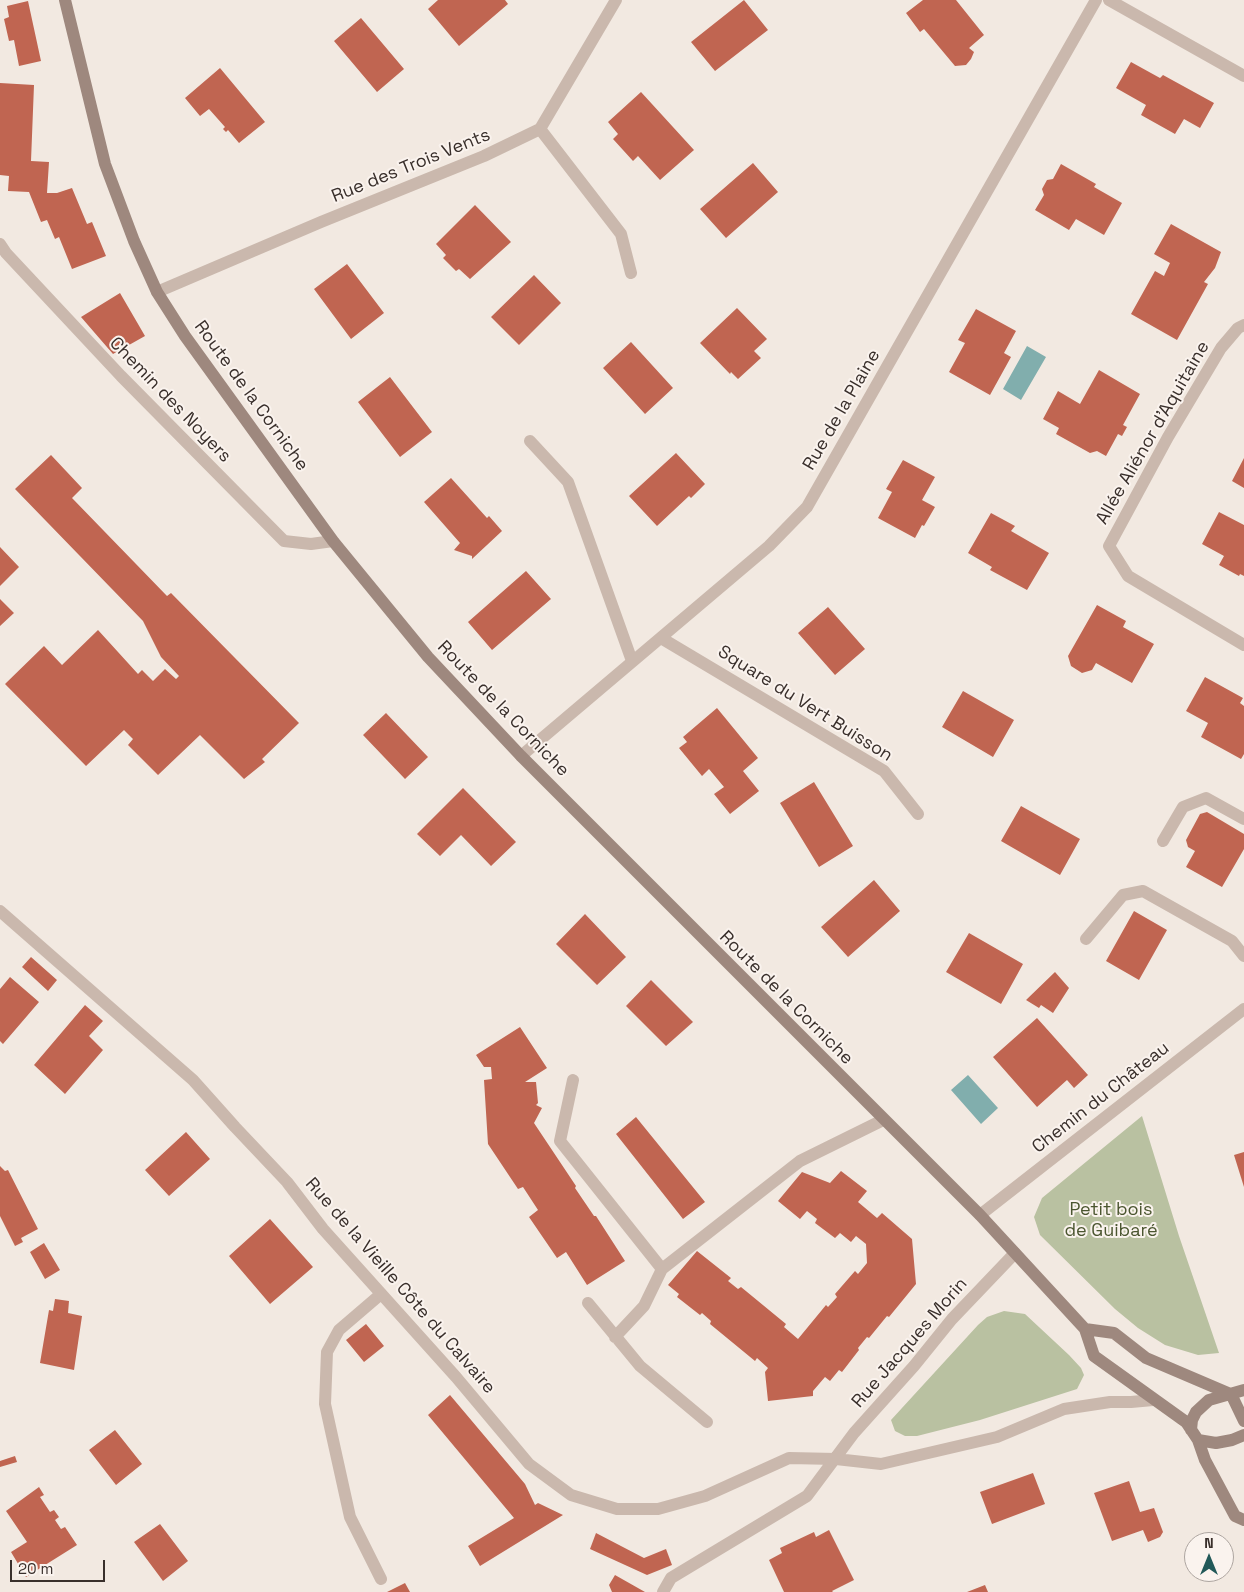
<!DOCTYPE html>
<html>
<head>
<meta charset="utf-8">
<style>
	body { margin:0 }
	#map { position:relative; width:1244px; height:1592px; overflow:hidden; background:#f2e9e1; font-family:"Space Grotesk",sans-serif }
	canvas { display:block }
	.north { position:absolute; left:1184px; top:1532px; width:50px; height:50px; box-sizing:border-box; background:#faf3ee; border:1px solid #ada5a0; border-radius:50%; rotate:0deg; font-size:14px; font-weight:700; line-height:20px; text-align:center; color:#392f2b }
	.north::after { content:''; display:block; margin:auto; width:18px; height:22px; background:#225959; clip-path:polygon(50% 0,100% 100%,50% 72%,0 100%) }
	.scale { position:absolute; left:10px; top:1560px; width:95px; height:22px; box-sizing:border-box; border:2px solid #392f2b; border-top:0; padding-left:6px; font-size:15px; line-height:18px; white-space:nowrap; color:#392f2b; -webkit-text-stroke:4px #faf3ee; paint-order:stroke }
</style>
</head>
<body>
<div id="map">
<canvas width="1244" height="1592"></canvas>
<div class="north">N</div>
<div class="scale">20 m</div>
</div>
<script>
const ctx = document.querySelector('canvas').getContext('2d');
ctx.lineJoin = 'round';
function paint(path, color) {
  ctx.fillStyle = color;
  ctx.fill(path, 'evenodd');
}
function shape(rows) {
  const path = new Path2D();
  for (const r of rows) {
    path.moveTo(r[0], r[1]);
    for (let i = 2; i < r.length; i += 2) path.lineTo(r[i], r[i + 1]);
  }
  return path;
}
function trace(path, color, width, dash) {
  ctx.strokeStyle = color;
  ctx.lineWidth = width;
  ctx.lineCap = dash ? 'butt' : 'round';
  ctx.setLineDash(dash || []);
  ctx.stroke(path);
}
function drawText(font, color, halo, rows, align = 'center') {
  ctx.font = font + ' "Space Grotesk",sans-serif';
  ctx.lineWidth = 4;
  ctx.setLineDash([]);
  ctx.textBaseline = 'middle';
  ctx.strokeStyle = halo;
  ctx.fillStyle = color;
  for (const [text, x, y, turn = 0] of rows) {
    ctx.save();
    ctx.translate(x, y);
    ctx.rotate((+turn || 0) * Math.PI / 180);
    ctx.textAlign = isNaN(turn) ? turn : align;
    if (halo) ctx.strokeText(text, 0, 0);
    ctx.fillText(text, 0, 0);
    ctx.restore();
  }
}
const green = shape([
	[1142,1116,1179,1236,1219,1353,1198,1355,1165,1345,1138,1328,1115,1309,1040,1235,1034,1217,1042,1198],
	[1004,1311,1025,1314,1069,1355,1081,1368,1084,1375,1077,1389,980,1420,917,1436,905,1436,895,1431,891,1420,978,1325,987,1317]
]);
const water = shape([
	[1027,346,1046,357,1021,400,1003,389],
	[968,1075,998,1108,981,1124,951,1090]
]);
const building = shape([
	[438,0,505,0,508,4,459,46,428,9],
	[744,0,768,30,715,71,691,42],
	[923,0,956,0,984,35,969,48,974,52,971,59,966,65,955,66,924,29,920,32,906,13],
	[28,1,41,61,19,66,14,40,9,41,4,19,9,17,7,6],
	[361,18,404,69,377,92,334,41],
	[1131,62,1160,78,1163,75,1214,103,1200,128,1184,119,1175,134,1141,115,1146,105,1116,88],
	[220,68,265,122,239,143,228,130,226,132,223,129,225,127,209,109,200,116,185,98],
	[0,83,34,85,31,161,49,162,47,193,57,193,72,188,87,224,92,222,106,256,72,269,59,237,55,239,47,220,41,222,29,192,8,191,9,176,0,175],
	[641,92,694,150,660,180,638,156,633,161,613,139,618,134,608,122],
	[753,163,778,192,726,238,700,209],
	[1061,164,1096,184,1094,187,1122,203,1104,235,1076,219,1069,230,1035,210,1044,195,1042,189,1047,180,1053,179],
	[475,205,511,242,470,279,459,269,456,271,443,258,446,255,436,244],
	[1171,224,1221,252,1215,268,1204,282,1208,284,1177,340,1131,314,1155,271,1164,276,1170,263,1154,254],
	[347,264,384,313,351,339,314,289],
	[534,275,561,303,519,345,491,317],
	[120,293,145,336,113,354,81,317],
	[737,308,767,339,754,351,761,358,738,379,731,372,730,374,700,343],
	[976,309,1016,331,1004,353,1011,357,990,395,949,372,965,343,958,340],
	[631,342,673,388,645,414,603,368],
	[1099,370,1140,394,1123,425,1127,427,1122,436,1118,434,1106,456,1097,451,1090,453,1056,434,1059,428,1043,419,1058,391,1080,404],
	[390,377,432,432,400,457,358,402],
	[676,453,705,484,691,498,689,496,657,526,629,496],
	[51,455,82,488,72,498,167,596,171,593,299,723,262,759,265,762,244,779,200,735,158,775,128,745,133,739,124,730,86,766,5,684,44,646,62,665,98,630,138,674,142,670,153,681,165,669,176,679,179,676,161,657,143,621,15,489],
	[1244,458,1244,488,1232,481],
	[903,460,935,477,922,500,935,507,924,526,922,525,915,538,878,518,892,492,886,489],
	[451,478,487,518,489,516,502,531,472,559,472,556,454,550,460,543,424,502],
	[1219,512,1244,525,1244,576,1240,574,1239,576,1219,565,1224,556,1202,544],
	[991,513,1015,526,1011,531,1049,553,1027,590,990,570,992,567,968,553],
	[0,547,19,567,0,586],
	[526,571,551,599,492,650,468,622],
	[0,599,14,613,0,626],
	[1097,605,1126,621,1123,627,1154,644,1132,683,1096,663,1092,670,1082,673,1071,666,1068,656],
	[828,607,865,649,835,675,798,633],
	[1205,677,1243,698,1240,703,1244,706,1244,754,1241,759,1201,737,1208,723,1186,711],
	[963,691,1014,720,993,757,942,727],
	[717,708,758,758,743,771,759,791,730,814,714,794,724,787,709,769,702,776,679,748,687,742,683,737],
	[386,713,428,757,405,779,363,735],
	[814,782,853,846,819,867,780,803],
	[463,788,516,842,491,866,461,835,440,856,417,834],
	[1021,806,1080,839,1060,875,1001,841],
	[1207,812,1244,834,1244,849,1222,887,1186,867,1195,851,1188,847,1186,840,1200,814],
	[874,880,900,911,848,957,821,927],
	[1134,911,1167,930,1139,980,1106,961],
	[585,914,626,957,597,985,556,944],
	[969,933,1023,964,1001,1004,946,972],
	[31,957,57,980,48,991,22,967],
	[1055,972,1069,988,1053,1013,1041,1005,1039,1008,1026,1000],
	[10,977,39,1002,3,1044,0,1041,0,989],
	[651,980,693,1022,666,1046,626,1006],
	[85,1005,103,1021,89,1036,103,1050,65,1094,34,1065],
	[1037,1018,1088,1075,1074,1088,1067,1080,1037,1107,993,1057],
	[520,1027,547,1068,525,1082,536,1082,538,1103,536,1105,542,1108,534,1123,576,1186,575,1188,594,1216,596,1216,625,1261,587,1285,566,1252,557,1258,529,1217,538,1210,523,1187,518,1189,488,1144,484,1080,492,1079,491,1067,484,1067,476,1055],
	[636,1117,705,1202,683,1219,616,1134],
	[186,1132,210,1159,169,1196,145,1170],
	[1244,1152,1244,1187,1234,1155],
	[0,1166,5,1171,8,1170,38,1229,21,1238,23,1242,15,1246,0,1216],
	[841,1171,867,1191,858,1202,877,1218,882,1213,912,1239,916,1284,889,1317,887,1316,869,1338,867,1337,858,1348,859,1350,842,1372,839,1370,830,1381,825,1377,813,1391,813,1396,768,1401,765,1372,768,1368,757,1358,755,1361,710,1324,711,1321,702,1313,700,1315,677,1297,679,1294,668,1285,697,1251,731,1278,728,1281,738,1289,741,1287,786,1324,784,1327,798,1339,826,1305,828,1307,837,1297,835,1294,855,1271,858,1274,867,1263,866,1244,856,1236,851,1242,840,1233,835,1238,815,1223,817,1219,807,1211,800,1219,778,1201,802,1172,830,1183],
	[270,1219,313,1267,270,1304,229,1256],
	[44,1243,60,1270,45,1279,30,1252],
	[55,1299,69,1301,68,1313,82,1316,74,1370,40,1363,49,1310,53,1311],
	[366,1324,384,1346,364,1362,346,1340],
	[450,1395,525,1484,535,1505,538,1503,563,1515,480,1566,468,1546,514,1518,428,1415],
	[115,1430,142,1464,116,1485,89,1450],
	[15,1456,17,1462,0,1467,0,1461],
	[1033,1473,1045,1504,992,1524,980,1492],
	[1129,1481,1140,1512,1154,1508,1163,1532,1160,1537,1148,1542,1143,1530,1112,1541,1094,1493],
	[39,1487,44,1495,40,1497,50,1512,54,1510,59,1517,55,1520,61,1529,65,1527,77,1545,26,1577,11,1552,27,1542,6,1511],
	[160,1524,188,1561,163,1581,134,1542],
	[829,1530,854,1580,832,1591,833,1592,784,1592,769,1560,782,1553,780,1548,814,1532,816,1537],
	[596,1533,644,1558,666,1549,672,1565,647,1575,590,1549],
	[615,1575,645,1592,612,1592,609,1585],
	[405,1583,410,1592,387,1592],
	[985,1585,988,1592,967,1592]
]);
const lane = shape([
	[1163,841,1183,807,1206,798,1244,819],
	[1086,939,1123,895,1143,891,1232,941,1244,956],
	[573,1080,560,1141,662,1269],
	[588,1303,640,1366,707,1422],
	[615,1337,644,1306,662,1269,800,1161,883,1120],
	[381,1579,350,1517,325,1404,327,1352,339,1330,381,1294]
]);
const street = shape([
	[1109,0,1244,76],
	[540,129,621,234,631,273],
	[0,244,6,253,121,376,284,541,311,544,333,541],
	[157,292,321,222,484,156,540,129,616,0],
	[1244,325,1238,328,1221,348,1168,437,1109,546,1128,576,1244,645],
	[530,441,568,482,632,661],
	[661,638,884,771,918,814],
	[521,756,769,546,807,507,1096,0],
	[0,911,193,1080,235,1127,287,1182,323,1229,456,1377,529,1464,571,1495,617,1509,658,1509,705,1496,789,1458,836,1459,881,1464,997,1437,1064,1409,1110,1402,1131,1402,1153,1400],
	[980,1215,1244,1009],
	[663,1592,671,1578,807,1496,854,1433,914,1366,952,1319,1015,1253]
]);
const secondary = shape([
	[65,0,105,164,134,241,157,292,185,336,333,541,428,657,521,756,980,1215,1085,1329,1094,1356,1186,1422,1198,1440,1205,1460,1235,1516,1244,1520],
	[1085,1329,1114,1333,1146,1358,1228,1393,1232,1396,1244,1421],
	[1191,1430,1192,1420,1196,1412,1209,1400,1244,1390],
	[1198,1440,1216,1443,1232,1440,1244,1435]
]);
const streetNames = [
	["Rue des Trois Vents",411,166,-22],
	["Route de la Corniche",251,396,54],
	["Chemin des Noyers",170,400,46],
	["Rue de la Plaine",842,410,-60],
	["Allée Aliénor d'Aquitaine",1153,433,-60],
	["Square du Vert Buisson",805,704,32],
	["Route de la Corniche",503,709,46],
	["Route de la Corniche",786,998,45],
	["Chemin du Château",1101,1098,-38],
	["Rue de la Vieille Côte du Calvaire",400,1286,49],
	["Rue Jacques Morin",910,1343,-49]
];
const parkNames = [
	["Petit bois",1111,1210],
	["de Guibaré",1111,1231]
];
paint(green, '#b9c1a1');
paint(water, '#81aead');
paint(building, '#c06551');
trace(lane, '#cab8ad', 12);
trace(street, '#cab8ad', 12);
trace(secondary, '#9e887e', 12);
drawText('18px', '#392f2b', '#faf3ee', streetNames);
drawText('18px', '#4b5630', '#faf3ee', parkNames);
</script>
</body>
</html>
